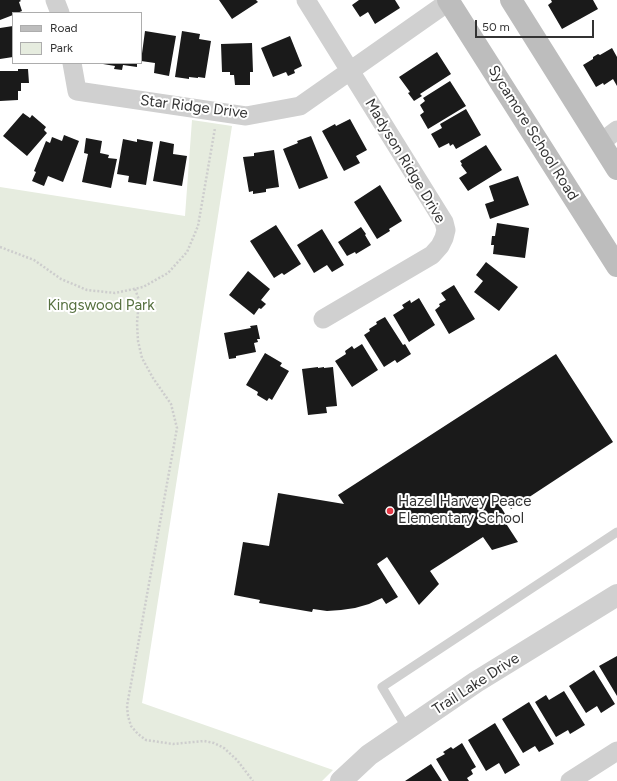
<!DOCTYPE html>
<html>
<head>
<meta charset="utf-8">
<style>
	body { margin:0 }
	#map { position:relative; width:617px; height:781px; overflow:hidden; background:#fff; font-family:Figtree,sans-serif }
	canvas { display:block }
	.legend { position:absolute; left:12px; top:12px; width:130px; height:52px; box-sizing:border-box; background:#fff; border:1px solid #adadad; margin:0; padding:5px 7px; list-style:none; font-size:12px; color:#333 }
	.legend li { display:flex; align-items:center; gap:8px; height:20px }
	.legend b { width:20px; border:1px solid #adadad }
	.scale { position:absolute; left:475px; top:20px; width:119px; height:18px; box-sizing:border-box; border:2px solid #333; border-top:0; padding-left:5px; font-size:12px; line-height:14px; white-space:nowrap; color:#333; -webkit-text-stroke:3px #fff; paint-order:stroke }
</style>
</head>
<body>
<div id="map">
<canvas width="617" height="781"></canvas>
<ul class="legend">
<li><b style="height:5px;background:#bdbdbd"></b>Road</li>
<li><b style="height:11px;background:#e6ecdf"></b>Park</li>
</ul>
<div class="scale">50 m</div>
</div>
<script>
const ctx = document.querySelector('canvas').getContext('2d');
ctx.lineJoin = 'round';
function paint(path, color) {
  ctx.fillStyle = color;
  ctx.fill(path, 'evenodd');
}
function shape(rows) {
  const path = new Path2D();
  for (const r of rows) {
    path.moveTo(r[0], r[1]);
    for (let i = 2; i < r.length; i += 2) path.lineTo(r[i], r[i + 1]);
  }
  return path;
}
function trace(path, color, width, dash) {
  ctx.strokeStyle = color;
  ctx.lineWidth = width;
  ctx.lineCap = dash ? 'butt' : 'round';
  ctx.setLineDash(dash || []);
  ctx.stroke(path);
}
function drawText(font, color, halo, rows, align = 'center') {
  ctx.font = font + ' Figtree,sans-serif';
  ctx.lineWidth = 4;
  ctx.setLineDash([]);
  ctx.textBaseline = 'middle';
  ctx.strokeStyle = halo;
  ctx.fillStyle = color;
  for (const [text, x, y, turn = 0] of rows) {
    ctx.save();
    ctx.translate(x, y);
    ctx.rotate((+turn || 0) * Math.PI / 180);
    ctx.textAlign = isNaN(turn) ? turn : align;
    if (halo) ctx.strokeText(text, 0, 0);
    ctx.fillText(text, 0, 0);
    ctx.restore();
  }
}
const green = shape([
	[192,120,232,126,142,703,333,770,322,781,0,781,0,187,185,216]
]);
const building = shape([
	[0,0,20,0,21,1,19,2,22,11,17,13,13,13,13,15,0,20],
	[219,0,256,0,258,2,232,19],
	[359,0,395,0,400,8,375,24,368,12,360,17,352,5],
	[551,0,593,0,598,9,562,29,548,5,552,2],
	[13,26,13,57,0,59,0,28],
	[145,31,176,36,169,76,154,73,155,63,141,61],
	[182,31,200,34,199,39,211,41,205,78,198,77,198,78,189,77,189,79,175,77],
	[290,36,302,66,294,70,295,73,288,76,286,72,273,77,261,48],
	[252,43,253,72,250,72,250,85,235,85,234,75,230,75,230,72,222,72,221,44],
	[612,48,617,57,617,86,613,79,604,85,603,83,596,87,583,65,593,59,593,57,598,54,600,55],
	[437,52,451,74,420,94,422,96,414,101,408,93,410,92,399,77],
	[103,63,137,63,137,67,123,65,122,70,114,69,115,66,103,64],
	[18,69,28,69,29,83,21,83,21,91,18,91,18,100,0,101,0,71,18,71],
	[450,81,466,106,428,129,420,115,424,112,420,105,425,101,423,98],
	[466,109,481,135,456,149,453,144,450,146,449,143,439,148,431,134,442,128,440,124],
	[23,113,30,118,32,115,46,127,44,130,47,133,27,156,3,136],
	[350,119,367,150,356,156,360,163,344,171,322,131,335,124,336,126],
	[64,135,79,141,63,182,48,176,44,186,32,181,36,172,34,171,46,141,50,143,52,137,62,141],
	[311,136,328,178,299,189,283,149,298,143,297,141],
	[86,138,102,141,100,153,109,155,108,158,117,159,111,188,82,182,88,154,84,153],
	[123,139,137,142,137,139,153,142,146,185,128,182,129,176,117,174],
	[160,141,174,144,173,154,187,156,182,186,153,181],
	[486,145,502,170,468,191,459,178,467,173,461,165,462,164,460,161],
	[274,150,279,187,266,189,266,192,253,194,253,191,249,192,243,157,254,156,254,153],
	[518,176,529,205,490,219,485,204,494,201,489,186],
	[380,185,402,221,389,229,390,231,377,239,354,202],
	[497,223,529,228,525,258,493,254,494,245,491,245,492,236,495,236],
	[276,225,301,264,284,275,282,273,274,278,250,241],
	[361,227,366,234,365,235,371,245,356,254,355,252,347,256,338,242],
	[322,229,344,265,332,272,327,265,314,273,297,245],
	[486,262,518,287,499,311,474,292,483,281,476,275],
	[248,271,270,289,261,300,266,304,261,309,259,308,254,315,229,295],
	[454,285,475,319,449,334,435,310,440,306,439,304,446,300,441,293],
	[419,298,435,325,409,342,393,315,404,308,402,305,410,300,411,303],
	[385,317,403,345,405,344,411,354,397,363,395,360,384,367,364,335,370,331,369,329,377,324,376,322],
	[257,325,260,339,257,339,258,342,254,343,256,352,236,356,236,358,229,359,224,333,251,328,250,326],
	[362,344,378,370,352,387,335,361,346,354,345,351,352,346,354,349],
	[265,353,282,363,280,366,289,371,272,400,269,398,267,401,257,395,258,392,246,385],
	[556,354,613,442,511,509,503,497,497,501,509,520,505,522,518,542,492,550,483,537,430,571,439,584,419,605,387,557,377,564,398,597,386,604,382,598,369,604,355,608,341,610,327,611,313,609,312,612,259,603,260,600,234,595,243,542,269,546,278,493,344,504,338,495],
	[318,367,318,368,324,367,324,368,333,367,337,406,326,407,327,413,308,415,302,369],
	[617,656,617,696,599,666],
	[594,670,615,704,601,713,597,706,586,713,569,686],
	[564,691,585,725,570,734,568,730,556,737,535,702,546,695,549,700],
	[529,702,554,744,539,752,535,746,523,753,502,719],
	[495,723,520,765,505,774,499,763,486,771,468,740],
	[462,743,476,767,471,770,473,774,467,778,469,781,449,781,436,759,445,754,443,752,451,747,453,749],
	[431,764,442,781,405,781]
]);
const path = shape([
	[0,247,34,260,61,279,87,290,115,293,143,287,168,273,187,252,198,226,215,128],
	[135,289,139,300,137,323,138,341,142,358,153,378,171,404,177,428,127,706,128,716,131,726,138,734,146,740,173,744,204,741,214,743,224,748,237,760,253,781]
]);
const service = shape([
	[407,729,382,687,617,532]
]);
const minor = shape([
	[55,0,60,13],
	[306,0,444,222,446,230,444,238,440,246,432,255,323,319],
	[72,63,77,91,246,116,300,106,451,0],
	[600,143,617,130],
	[570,781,617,751]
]);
const tertiary = shape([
	[341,781,369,755,476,682,617,595]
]);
const secondary = shape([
	[448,0,617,266],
	[511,0,617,169]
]);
const markers = [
	[390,511,4,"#e63946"]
];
const streetNames = [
	["Star Ridge Drive",194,107,7],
	["Sycamore School Road",533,133,58],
	["Madyson Ridge Drive",405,161,59],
	["Trail Lake Drive",476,684,-33]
];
const parkNames = [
	["Kingswood Park",101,306]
];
const poiNames = [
	["Hazel Harvey Peace",398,502],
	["Elementary School",398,519]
];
paint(green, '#e6ecdf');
paint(building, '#1a1a1a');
trace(path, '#cdcdcd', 2.5, [2, 2]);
trace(service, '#d0d0d0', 9);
trace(minor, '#d0d0d0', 19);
trace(tertiary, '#d0d0d0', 22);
trace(secondary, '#bdbdbd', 22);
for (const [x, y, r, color] of markers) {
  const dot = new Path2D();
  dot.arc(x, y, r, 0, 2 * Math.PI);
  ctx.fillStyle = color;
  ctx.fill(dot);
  trace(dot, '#fff', 1.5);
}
drawText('15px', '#333', '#fff', streetNames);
drawText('15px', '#56703f', '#fff', parkNames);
drawText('15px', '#333', '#fff', poiNames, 'left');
</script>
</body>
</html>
